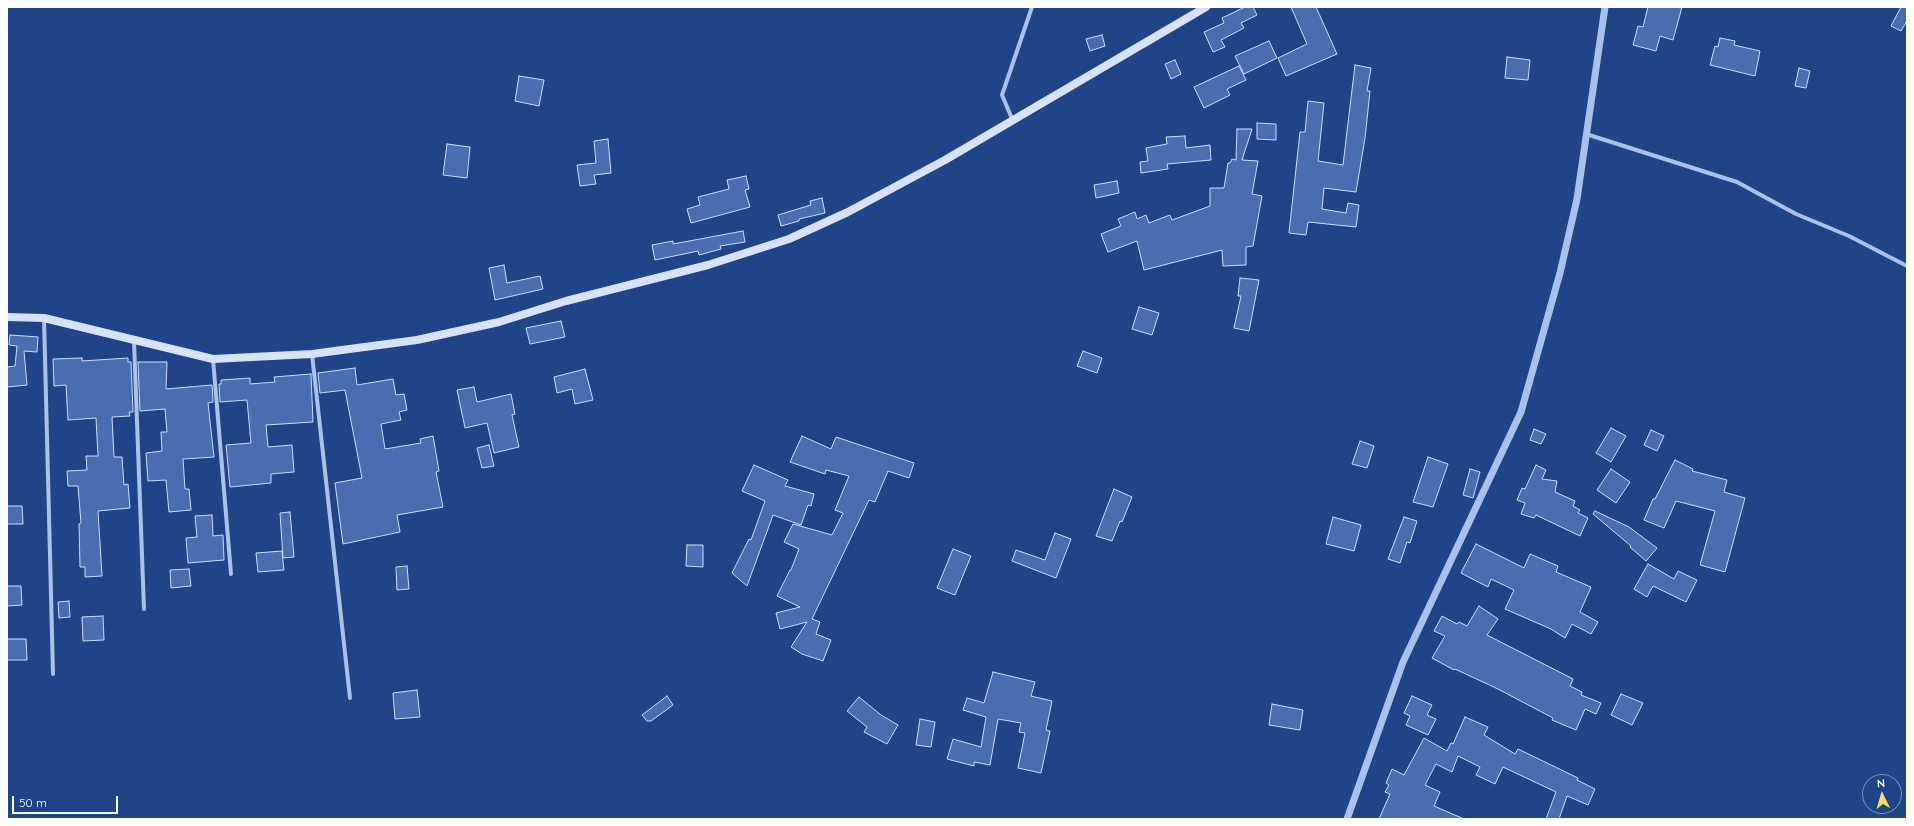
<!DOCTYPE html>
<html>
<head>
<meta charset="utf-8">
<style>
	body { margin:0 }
	#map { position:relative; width:1914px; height:826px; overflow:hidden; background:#204488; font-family:Quicksand,sans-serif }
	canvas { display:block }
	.frame { position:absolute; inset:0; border:8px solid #fff; pointer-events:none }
	.north { position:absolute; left:1862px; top:774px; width:40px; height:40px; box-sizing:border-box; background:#204488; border:1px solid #798fb8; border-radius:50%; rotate:355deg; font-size:11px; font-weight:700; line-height:16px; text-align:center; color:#fff }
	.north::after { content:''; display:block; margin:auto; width:14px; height:18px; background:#f8dc6b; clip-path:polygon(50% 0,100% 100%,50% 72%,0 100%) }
	.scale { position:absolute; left:12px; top:796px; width:106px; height:18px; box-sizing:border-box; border:2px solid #fff; border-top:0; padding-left:5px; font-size:12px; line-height:14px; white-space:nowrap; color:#fff; -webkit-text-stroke:3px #204488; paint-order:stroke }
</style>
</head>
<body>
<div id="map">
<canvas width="1914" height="826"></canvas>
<div class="frame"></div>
<div class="north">N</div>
<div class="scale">50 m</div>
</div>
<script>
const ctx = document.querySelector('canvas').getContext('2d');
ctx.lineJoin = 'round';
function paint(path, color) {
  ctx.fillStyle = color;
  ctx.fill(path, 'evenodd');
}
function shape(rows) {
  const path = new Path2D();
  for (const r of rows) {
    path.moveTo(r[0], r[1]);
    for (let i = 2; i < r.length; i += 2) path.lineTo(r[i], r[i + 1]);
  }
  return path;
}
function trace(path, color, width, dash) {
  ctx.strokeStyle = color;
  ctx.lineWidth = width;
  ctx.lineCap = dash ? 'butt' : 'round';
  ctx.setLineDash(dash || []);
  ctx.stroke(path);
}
const building = shape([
	[1245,7,1253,7,1257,15,1241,23,1244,28,1221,40,1225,47,1213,52,1204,32,1224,23,1222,18,1245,7],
	[1291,7,1316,7,1337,54,1286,76,1278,58,1307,44,1291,7],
	[1648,7,1682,7,1673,40,1660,36,1656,51,1633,45,1638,26,1643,27,1648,7],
	[1901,7,1907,7,1907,21,1901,31,1891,26,1901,7],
	[1102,35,1105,46,1090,51,1086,39,1102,35],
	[1720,38,1735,41,1734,45,1760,51,1755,76,1710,65,1715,46,1718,47,1720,38],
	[1269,41,1277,58,1244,74,1235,56,1269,41],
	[1507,57,1530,60,1528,80,1505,78,1507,57],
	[1175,60,1181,74,1171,79,1165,64,1175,60],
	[1355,65,1371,68,1367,91,1370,91,1365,138,1356,192,1324,188,1322,209,1346,213,1348,203,1359,205,1356,227,1308,222,1306,235,1289,233,1300,132,1305,132,1308,101,1324,103,1318,161,1343,165,1355,65],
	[1239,66,1246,80,1227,89,1230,95,1204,108,1194,87,1239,66],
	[1799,68,1810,71,1806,88,1795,86,1799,68],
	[519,76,544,80,539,106,515,101,519,76],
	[1257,123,1276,124,1276,140,1257,139,1257,123],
	[1237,129,1252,129,1242,160,1258,161,1252,194,1262,196,1253,246,1246,247,1246,265,1223,266,1222,250,1144,270,1137,241,1108,252,1101,234,1121,226,1118,219,1135,212,1137,219,1146,215,1149,223,1170,215,1172,220,1210,206,1210,188,1224,188,1228,163,1230,163,1232,159,1236,160,1237,129],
	[1185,136,1186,148,1210,145,1211,160,1167,164,1168,169,1141,173,1140,162,1148,161,1146,148,1167,144,1166,137,1185,136],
	[608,139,611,173,594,175,596,184,580,186,577,165,596,163,594,141,608,139],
	[447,144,470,147,467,178,443,175,447,144],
	[746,176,749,189,745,190,750,207,691,223,687,209,700,205,698,197,729,189,727,180,746,176],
	[1117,181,1119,193,1096,198,1094,185,1117,181],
	[822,198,825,213,799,219,799,221,781,226,778,215,811,205,810,201,822,198],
	[743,231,745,242,720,246,721,249,699,255,698,251,655,260,652,245,673,241,673,244,743,231],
	[504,265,507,283,540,276,543,289,495,300,489,268,504,265],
	[1240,278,1259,280,1249,331,1234,328,1241,296,1238,296,1240,278],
	[1139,307,1159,313,1152,335,1132,329,1139,307],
	[561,321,565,337,530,344,526,328,561,321],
	[10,335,38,337,37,352,24,351,27,385,7,387,7,367,15,366,17,346,9,345,10,335],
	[1083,351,1102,358,1097,373,1077,366,1083,351],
	[82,358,82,361,128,358,128,362,131,362,133,412,129,412,130,416,112,417,114,457,122,457,124,485,128,484,130,508,98,511,102,576,85,577,85,567,80,567,79,524,81,523,78,486,68,486,67,471,87,470,86,456,98,456,96,418,68,420,66,385,54,386,53,359,82,358],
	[138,362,167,362,166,389,212,385,213,402,208,403,214,457,183,459,185,489,189,489,191,510,169,512,166,480,148,481,146,453,162,451,161,432,167,432,165,409,140,411,138,362],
	[355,368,357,385,393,379,396,395,404,394,407,410,399,412,401,420,381,424,385,449,421,443,420,439,433,436,439,471,436,472,443,507,397,515,400,532,343,544,335,483,362,478,345,390,320,393,318,373,355,368],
	[585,369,593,400,575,404,572,389,557,393,554,377,585,369],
	[311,374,313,422,266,425,268,447,292,445,294,472,271,474,271,483,230,487,226,445,251,443,247,400,220,402,219,384,221,384,221,380,250,378,250,384,275,382,274,377,311,374],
	[474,387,477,402,511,394,515,414,512,415,519,447,494,453,487,423,465,428,457,390,474,387],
	[1611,428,1626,436,1611,462,1596,453,1611,428],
	[1534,429,1546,434,1541,444,1530,440,1534,429],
	[1651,430,1664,436,1657,451,1644,445,1651,430],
	[802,436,831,449,836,437,914,463,909,478,888,471,875,502,869,500,812,619,820,622,816,634,831,640,823,661,802,654,791,647,807,622,780,629,776,613,800,607,777,596,790,570,791,570,799,549,784,542,793,524,832,535,843,513,835,510,849,476,826,470,825,474,790,462,802,436],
	[1360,441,1374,446,1367,468,1352,464,1360,441],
	[489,445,494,466,482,468,477,448,489,445],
	[1428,457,1448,464,1433,507,1413,502,1428,457],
	[1675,460,1693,469,1692,471,1727,480,1724,492,1745,498,1725,572,1700,565,1715,511,1676,501,1664,528,1644,520,1653,499,1655,499,1675,460],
	[754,465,788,480,785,486,814,494,811,506,808,505,801,525,773,515,747,586,732,573,749,539,751,540,765,501,742,491,754,465],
	[1536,465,1546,470,1542,479,1557,481,1555,492,1575,501,1573,506,1580,510,1578,513,1588,518,1580,536,1536,515,1534,518,1521,514,1525,503,1517,500,1522,488,1525,489,1536,465],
	[1470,469,1480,472,1473,498,1463,495,1470,469],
	[1611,469,1630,482,1616,503,1597,490,1611,469],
	[1114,489,1132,497,1122,522,1120,521,1112,541,1096,536,1114,489],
	[7,506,22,506,23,524,7,524,7,506],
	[1595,511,1629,527,1657,548,1646,561,1630,547,1631,546,1593,514,1595,511],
	[290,512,294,557,283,558,280,513,290,512],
	[212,515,213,536,223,535,224,560,188,563,186,538,197,537,195,516,212,515],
	[1333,517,1361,525,1354,551,1326,544,1333,517],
	[1404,517,1417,521,1410,543,1407,542,1400,563,1388,559,1404,517],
	[1055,533,1071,539,1056,578,1012,561,1016,550,1045,560,1055,533],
	[1476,544,1524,568,1530,554,1558,566,1556,572,1591,587,1580,612,1598,622,1591,634,1572,624,1565,638,1551,629,1505,609,1514,590,1491,579,1488,587,1461,573,1476,544],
	[687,545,703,545,703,567,686,566,687,545],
	[953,549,971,556,955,595,937,588,953,549],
	[282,551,284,570,258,572,256,553,282,551],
	[1648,564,1674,579,1678,571,1697,580,1686,602,1653,586,1647,597,1634,589,1648,564],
	[407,566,409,589,397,590,396,567,407,566],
	[189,569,191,586,171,588,170,570,189,569],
	[7,586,21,586,22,605,7,606,7,586],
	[69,601,70,617,59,618,58,602,69,601],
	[1479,606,1498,619,1487,635,1573,679,1570,686,1582,692,1581,695,1601,703,1596,714,1585,709,1576,730,1552,720,1553,718,1498,689,1455,669,1454,670,1432,658,1445,636,1434,631,1442,616,1457,624,1459,622,1467,626,1479,606],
	[103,616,104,640,83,641,82,617,103,616],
	[7,639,26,639,27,660,7,660,7,639],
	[993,672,1035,682,1031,696,1052,701,1046,730,1050,731,1041,773,1018,768,1025,733,1019,732,1021,723,998,719,990,765,974,762,974,766,947,759,953,739,981,747,986,717,963,710,967,698,984,703,993,672],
	[417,690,420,717,395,719,393,693,417,690],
	[1621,694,1643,703,1632,725,1611,715,1621,694],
	[667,696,673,705,651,721,647,721,642,715,667,696],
	[1412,696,1432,705,1427,715,1436,719,1428,735,1406,725,1410,716,1404,713,1412,696],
	[859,697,881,715,898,725,887,744,864,732,867,727,847,711,859,697],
	[1272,704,1303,710,1300,730,1269,725,1272,704],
	[1465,717,1488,727,1484,735,1515,754,1518,749,1578,778,1577,780,1595,789,1588,805,1567,796,1559,819,1546,819,1556,792,1503,767,1495,784,1476,775,1480,767,1458,756,1452,772,1436,764,1425,785,1440,792,1434,806,1464,819,1379,819,1390,794,1385,792,1389,785,1386,783,1392,769,1404,775,1424,738,1447,751,1451,743,1453,744,1465,717],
	[920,719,935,722,931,747,916,745,920,719]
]);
const minor = shape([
	[1013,121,1002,95,1032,7],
	[1586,134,1737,182,1796,214,1849,236,1907,266],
	[44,318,53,674],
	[134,341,144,609],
	[312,354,350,698],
	[213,359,231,574]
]);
const tertiary = shape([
	[1347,819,1403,662,1521,412,1560,273,1577,199,1605,7]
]);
const secondary = shape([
	[7,317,44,318,213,359,312,354,417,340,499,322,566,301,708,265,789,239,848,212,945,160,1206,7]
]);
paint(building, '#486db1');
trace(building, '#cfdef8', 1);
trace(minor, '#aac2eb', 4);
trace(tertiary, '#aac2eb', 7);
trace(secondary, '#d6e2f8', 8);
</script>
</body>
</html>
